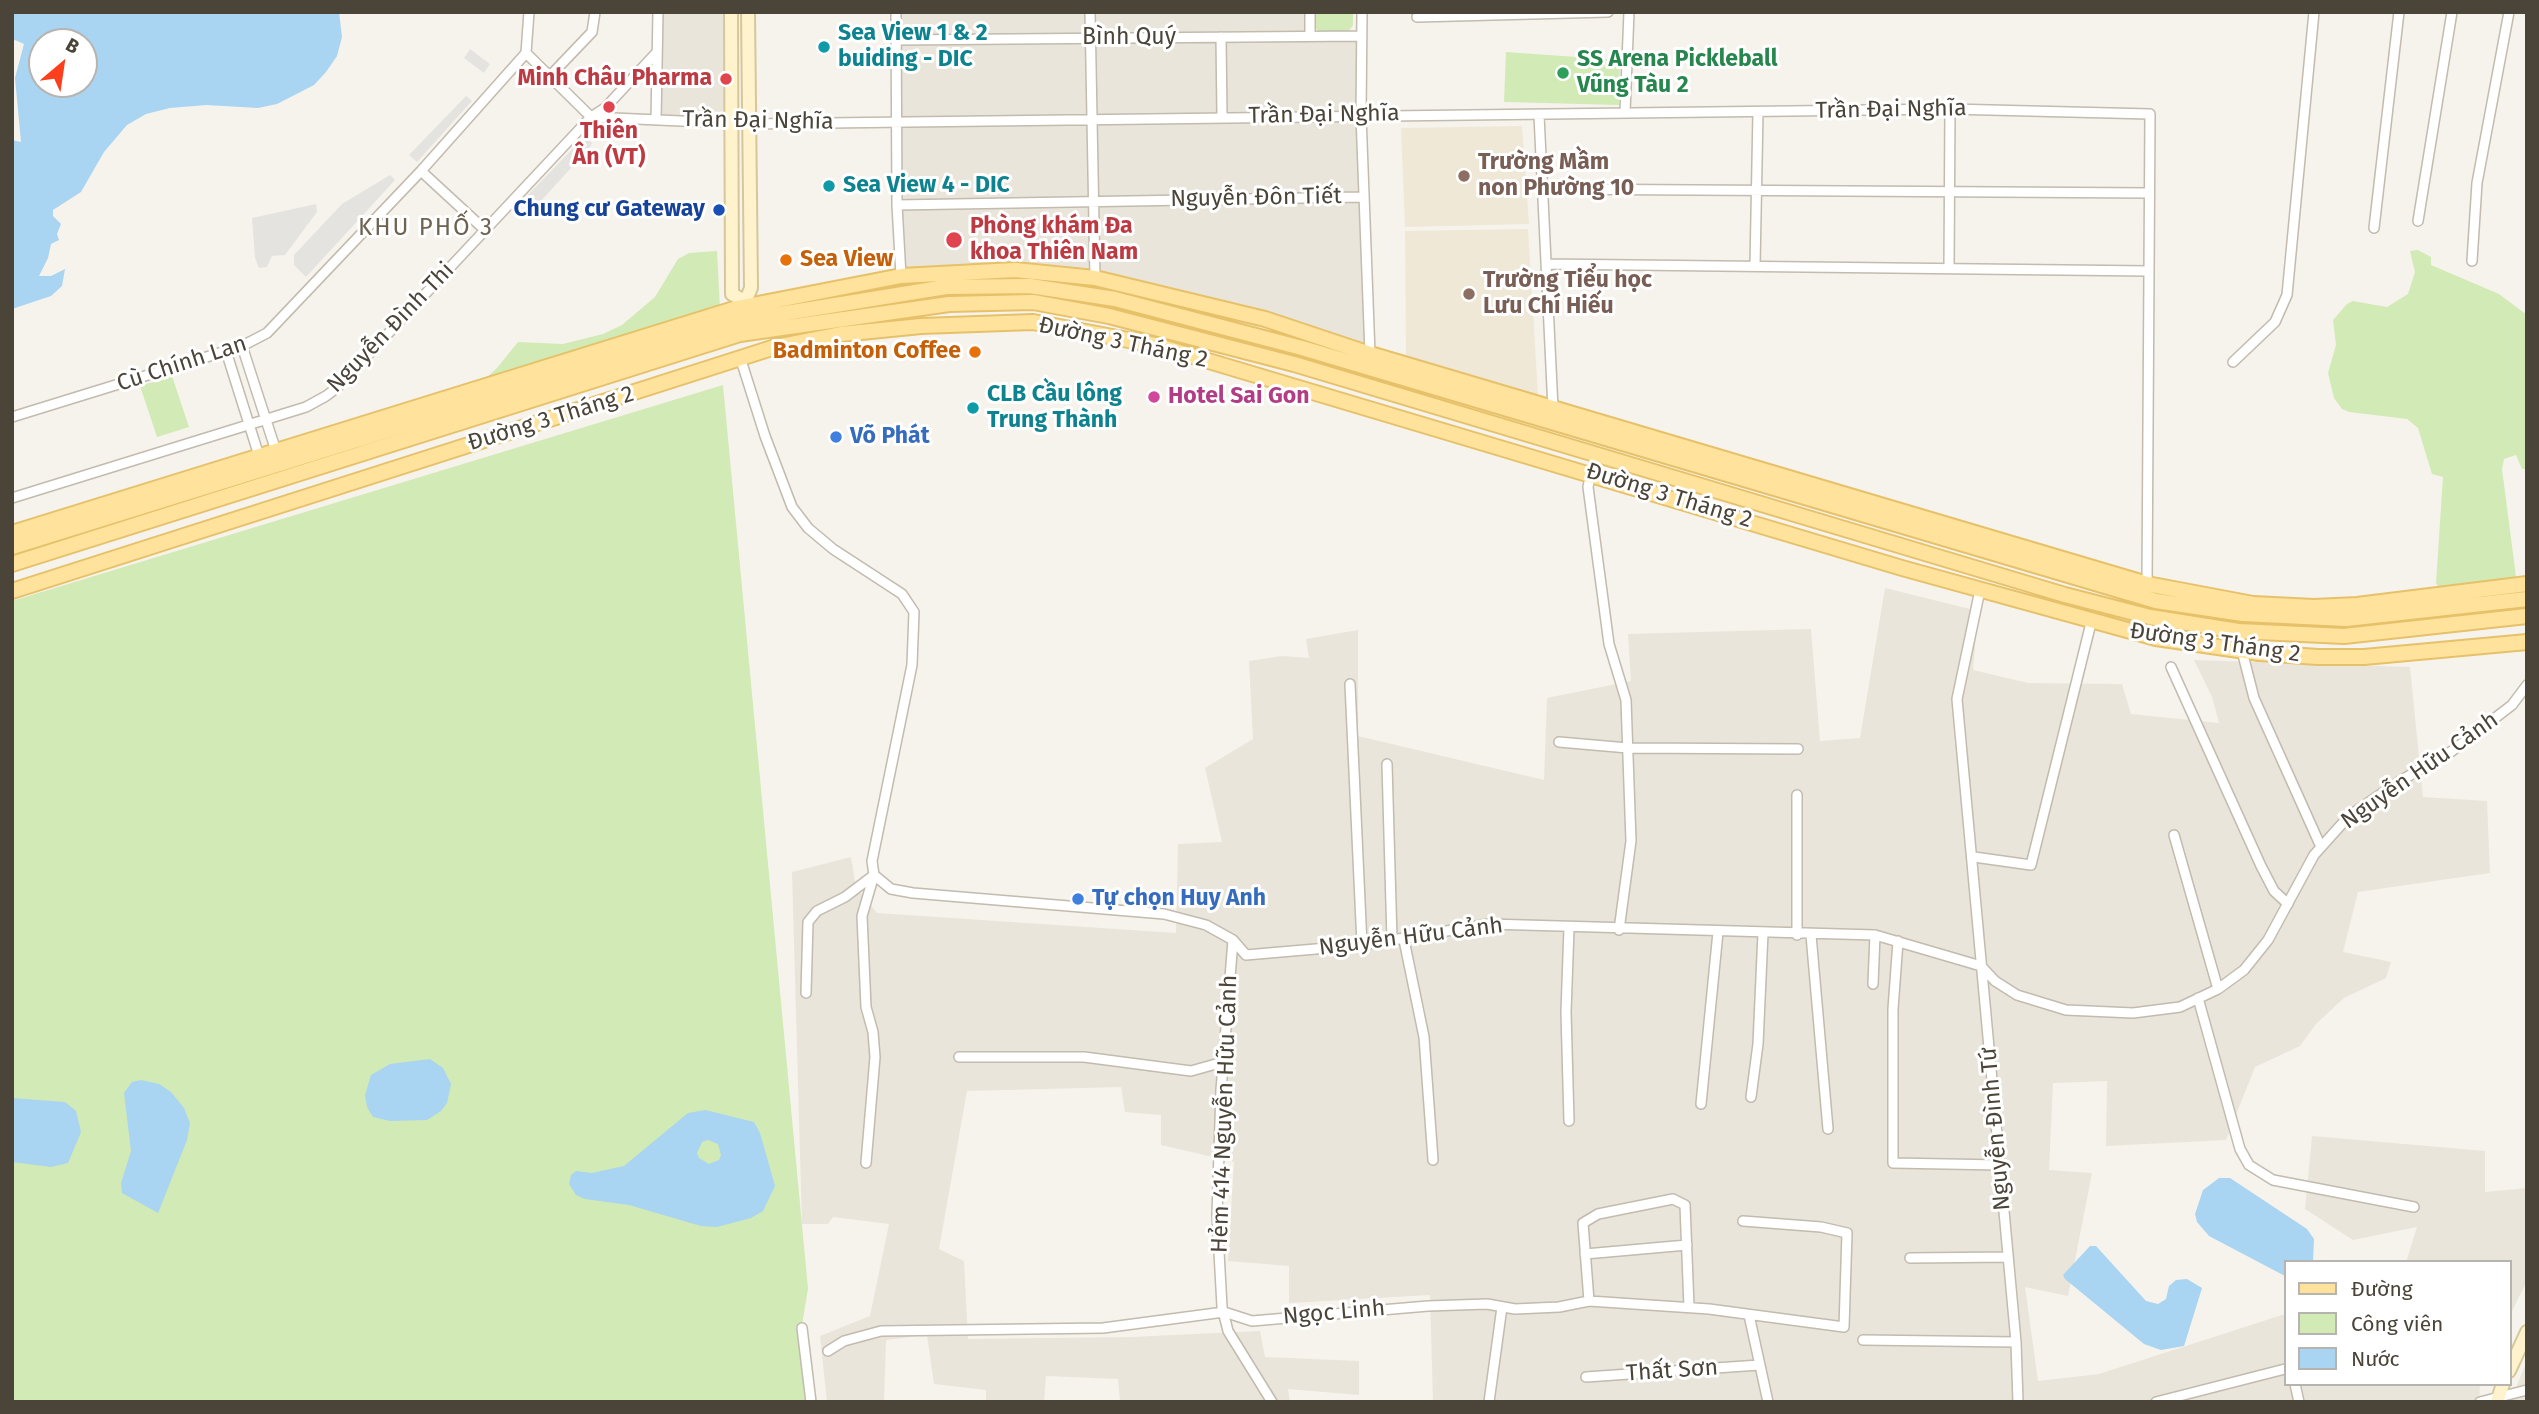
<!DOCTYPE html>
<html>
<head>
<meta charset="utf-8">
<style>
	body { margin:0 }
	#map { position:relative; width:2539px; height:1414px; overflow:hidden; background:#f6f3ec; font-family:"Fira Sans",sans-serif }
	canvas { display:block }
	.frame { position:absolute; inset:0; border:14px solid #4b4439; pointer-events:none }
	.legend { position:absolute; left:2284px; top:1260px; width:228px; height:126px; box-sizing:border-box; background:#fff; border:2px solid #b7b4b0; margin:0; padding:9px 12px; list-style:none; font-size:21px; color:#4b4439 }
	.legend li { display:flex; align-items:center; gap:14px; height:35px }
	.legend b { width:35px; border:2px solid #b7b4b0 }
	.north { position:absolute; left:28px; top:28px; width:70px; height:70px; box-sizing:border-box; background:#fff; border:2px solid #b7b4b0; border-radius:50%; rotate:29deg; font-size:19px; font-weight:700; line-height:28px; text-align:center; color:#4b4439 }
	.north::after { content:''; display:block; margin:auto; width:24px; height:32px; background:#fc3f1d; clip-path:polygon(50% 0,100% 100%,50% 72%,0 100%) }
</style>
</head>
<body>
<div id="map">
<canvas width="2539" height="1414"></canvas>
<div class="frame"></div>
<ul class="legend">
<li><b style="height:9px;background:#ffe39c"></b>Đường</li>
<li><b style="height:19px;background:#d2eab5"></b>Công viên</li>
<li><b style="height:19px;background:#a9d4f2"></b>Nước</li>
</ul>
<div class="north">B</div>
</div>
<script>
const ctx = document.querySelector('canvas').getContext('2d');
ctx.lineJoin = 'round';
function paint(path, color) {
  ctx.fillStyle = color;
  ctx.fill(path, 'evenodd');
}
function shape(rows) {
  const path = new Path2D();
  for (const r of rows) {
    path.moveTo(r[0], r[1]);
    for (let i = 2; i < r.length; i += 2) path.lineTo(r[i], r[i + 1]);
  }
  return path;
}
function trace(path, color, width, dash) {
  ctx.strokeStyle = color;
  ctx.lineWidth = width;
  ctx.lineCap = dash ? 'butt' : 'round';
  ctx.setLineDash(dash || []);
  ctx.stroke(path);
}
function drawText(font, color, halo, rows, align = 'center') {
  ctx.font = font + ' "Fira Sans",sans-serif';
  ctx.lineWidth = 6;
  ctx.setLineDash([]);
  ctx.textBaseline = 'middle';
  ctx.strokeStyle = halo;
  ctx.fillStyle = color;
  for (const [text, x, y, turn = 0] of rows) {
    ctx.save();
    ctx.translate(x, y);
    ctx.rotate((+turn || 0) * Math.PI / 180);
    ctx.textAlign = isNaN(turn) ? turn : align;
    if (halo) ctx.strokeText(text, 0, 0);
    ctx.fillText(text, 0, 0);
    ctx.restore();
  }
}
const residential = shape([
	[658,12,731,12,731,117,656,120],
	[896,12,1310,12,1310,36,1361,36,1370,354,1066,272,901,276],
	[1885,588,1978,611,1973,670,2028,683,2122,684,2131,714,2219,723,2212,697,2194,660,2410,667,2423,797,2487,801,2490,873,2358,892,2343,952,2391,962,2386,978,2344,998,2316,1024,2300,1046,2255,1067,2226,1140,2106,1146,2107,1081,2053,1083,2049,1170,2092,1173,2068,1296,2025,1287,2038,1381,2099,1374,2285,1314,2285,1384,2480,1384,2479,1402,1433,1402,1430,1295,1289,1303,1289,1266,1228,1261,1234,1162,1161,1145,1161,1115,1125,1112,1121,1087,967,1091,939,1249,964,1261,968,1339,1131,1337,1260,1331,1265,1357,1359,1361,1359,1395,1288,1389,1290,1402,1120,1402,1118,1379,1046,1376,1044,1402,986,1402,986,1390,934,1384,927,1335,886,1340,884,1402,827,1402,820,1336,870,1316,889,1224,833,1217,828,1224,802,1224,792,872,851,857,856,887,877,913,1176,933,1178,844,1222,842,1205,768,1253,739,1249,661,1282,656,1309,658,1306,639,1358,630,1358,736,1544,780,1547,698,1631,681,1628,634,1811,629,1820,741,1860,738],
	[2312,1136,2485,1151,2485,1192,2527,1188,2527,1281,2509,1317,2509,1262,2406,1262,2417,1227,2353,1240,2305,1209],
	[2527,1361,2527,1402,2512,1402,2517,1385]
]);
const education = shape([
	[1522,126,1529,224,1405,227,1401,128],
	[1528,229,1538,395,1406,357,1405,231]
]);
const green = shape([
	[1314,12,1353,12,1353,25,1348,32,1320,33,1314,26],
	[1506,52,1620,60,1619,105,1504,102],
	[2418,250,2431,257,2431,265,2499,294,2527,315,2527,469,2522,469,2516,455,2504,459,2502,469,2516,577,2440,589,2436,583,2443,477,2432,474,2418,428,2407,419,2349,412,2342,409,2334,398,2328,373,2336,345,2333,320,2347,304,2353,301,2387,307,2408,294,2415,272,2410,251],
	[717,251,720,309,473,390,497,368,518,342,563,344,603,334,622,325,655,297,678,259,689,253],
	[172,376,189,427,157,437,140,386],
	[723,385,808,1289,802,1325,810,1402,12,1402,12,601]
]);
const parking = shape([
	[470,49,490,64,484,73,464,58],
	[466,96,472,101,417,162,409,155],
	[585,136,592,143,590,147,531,212,522,201],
	[390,175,395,180,306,277,294,265,294,255,342,204],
	[316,204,317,212,285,255,272,256,267,267,259,268,255,258,252,218]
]);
const water = shape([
	[12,12,339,12,342,37,337,56,326,72,314,85,277,104,258,108,206,105,170,108,146,114,127,125,104,152,81,192,53,210,53,216,61,224,57,234,59,240,51,244,48,258,39,276,51,276,65,269,62,286,51,296,12,309,12,140,21,142,15,78,24,44,15,40,12,42],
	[42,42,84,42,84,84,42,84],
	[430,1059,443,1068,451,1084,447,1103,441,1111,427,1120,390,1121,373,1117,367,1107,365,1095,371,1075,390,1064],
	[141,1080,159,1084,171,1092,184,1108,190,1123,187,1140,158,1213,122,1193,121,1183,131,1151,124,1093,132,1082],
	[12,1098,65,1102,76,1111,81,1132,68,1163,51,1167,12,1162],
	[705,1110,754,1122,760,1133,775,1186,763,1211,751,1218,717,1227,701,1226,629,1205,585,1199,576,1195,569,1184,571,1175,576,1171,592,1173,624,1166,688,1113],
	[708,1140,718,1144,721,1155,719,1160,709,1164,699,1158,697,1153,702,1142],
	[2219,1178,2230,1178,2307,1229,2314,1239,2313,1262,2285,1262,2285,1276,2209,1236,2197,1222,2195,1214,2203,1190],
	[2090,1246,2096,1246,2146,1301,2158,1304,2166,1299,2169,1286,2176,1280,2187,1279,2202,1288,2184,1346,2161,1350,2144,1344,2065,1279,2063,1275]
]);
const street = shape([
	[896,12,897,205,901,276],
	[1090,12,1095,278],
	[1310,12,1310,36],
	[1362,12,1361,115,1370,354],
	[1417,17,1608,12],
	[1221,37,1222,116],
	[896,40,1361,36],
	[526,53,591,117,748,124,1950,109,2150,114,2147,584],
	[550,76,592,32,595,12],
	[1625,112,1629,12],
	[1539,115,1553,409],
	[656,120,658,12],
	[421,171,485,230],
	[1543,189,2149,193],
	[897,205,1363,197],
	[2418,221,2452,12],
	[2374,228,2399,12],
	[2472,261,2477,183,2509,12],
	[1546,264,2149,271],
	[1755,266,1758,112],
	[1949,268,1950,109],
	[242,346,277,454],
	[226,351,260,459],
	[740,357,765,436,792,507,808,528,833,549,902,594,914,612,912,665,872,861,874,875,891,889,913,893,1164,914,1206,925,1233,940,1246,955,1362,945,1489,924,1875,935,1981,966,1995,981,2017,995,2066,1010,2133,1013,2180,1007,2218,989,2244,970,2268,940,2314,855,2349,816,2400,781,2452,751,2512,705,2527,685],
	[2233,362,2275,322,2287,295,2314,12],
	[12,417,242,346,267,333,421,171,526,53,529,12],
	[1591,473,1588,487,1609,644,1626,700,1631,841,1619,930],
	[12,498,306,407,326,396,338,387,591,117,605,108,657,52],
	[1980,590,1957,699,2016,1342,2018,1402],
	[2242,651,2254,698,2321,847],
	[2171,667,2261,866,2274,891,2288,904],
	[1350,684,1362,945],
	[1559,742,1628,748,1798,749],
	[1387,764,1392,940],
	[1797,795,1797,935],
	[2174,835,2218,989],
	[1974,857,2031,865,2091,623],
	[1811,935,1828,1129],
	[1233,940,1221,1090,1217,1215,1222,1307,1228,1331,1272,1402],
	[1404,940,1424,1037,1433,1160],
	[1898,941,1893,1009,1893,1163,2000,1165],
	[1873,984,1875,935],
	[806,993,808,922,817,911,845,897,874,875,862,916,866,1007,873,1032,875,1057,866,1163],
	[2198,998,2240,1149,2249,1165,2273,1180,2414,1207],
	[959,1057,1084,1057,1191,1071,1223,1062],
	[1751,1097,1758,1044,1763,933],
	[1701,1104,1718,932],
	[1569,1121,1566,1012,1569,928],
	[1585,1254,1687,1245],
	[1910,1258,2008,1257],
	[1589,1301,1583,1223,1598,1214,1673,1199,1685,1205,1689,1307],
	[1749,1315,1768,1402],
	[802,1328,811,1402],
	[1863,1340,2016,1342],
	[828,1351,844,1341,881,1331,1103,1328,1224,1312,1252,1321,1428,1306,1487,1304,1515,1309,1559,1307,1589,1301,1709,1309,1844,1327,1847,1233,1821,1227,1743,1221],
	[1586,1377,1759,1365],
	[2295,1384,2299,1402],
	[1489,1402,1502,1307],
	[2156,1402,2285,1369],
	[2480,1402,2527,1390]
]);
const secondary = shape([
	[731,12,732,294,744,301],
	[743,307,751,288,748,12],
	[2509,1371,2527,1332],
	[2497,1402,2503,1384]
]);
const primary = shape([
	[12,533,737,308,901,276,1015,270,1095,278,1265,319,1370,354,2147,584,2253,604,2314,607,2357,605,2527,584],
	[12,547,743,320,946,287,1030,286,1115,299,1302,348,2156,601,2243,614,2346,619,2527,599],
	[12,564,740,334,949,304,1033,302,1109,316,1294,364,2065,595,2150,617,2238,631,2344,636,2527,616],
	[12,591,775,347,841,334,921,326,1033,322,1155,345,1902,568,2156,638,2259,653,2318,657,2364,657,2527,642]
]);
const markers = [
	[824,47,7,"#0f9aa8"],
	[1563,73,7,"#2e9e5b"],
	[726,79,7,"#e0444e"],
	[609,107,7,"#e0444e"],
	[1464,176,7,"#8d6e63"],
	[829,186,7,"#0f9aa8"],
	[719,210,7,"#1a4fb4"],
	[954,240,9,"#e0444e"],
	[786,260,7,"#e8710a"],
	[1469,294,7,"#8d6e63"],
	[975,352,7,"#e8710a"],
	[1154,397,7,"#d1479c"],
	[973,408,7,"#0f9aa8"],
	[836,437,7,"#3f7fe0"],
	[1078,899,7,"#3f7fe0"]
];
const cultureNames = [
	["Sea View 1 & 2",838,34],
	["buiding - DIC",838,60],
	["Sea View 4 - DIC",843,186],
	["CLB Cầu lông",987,395],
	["Trung Thành",987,421]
];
const streetNames = [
	["Bình Quý",1129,38],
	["Trần Đại Nghĩa",1891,110,-1],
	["Trần Đại Nghĩa",1324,115,-1],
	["Trần Đại Nghĩa",758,121,1],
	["Nguyễn Đôn Tiết",1256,198,-1],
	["Nguyễn Đình Thi",391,328,-46],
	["Đường 3 Tháng 2",1123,343,12],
	["Cù Chính Lan",182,364,-18],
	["Đường 3 Tháng 2",551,419,-17],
	["Đường 3 Tháng 2",1669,496,17],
	["Đường 3 Tháng 2",2215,643,8],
	["Nguyễn Hữu Cảnh",2420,771,-35],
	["Nguyễn Hữu Cảnh",1411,937,-7],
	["Hẻm 414 Nguyễn Hữu Cảnh",1225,1114,-88],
	["Nguyễn Đình Tứ",1996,1129,-95],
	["Ngọc Linh",1334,1313,-5],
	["Thất Sơn",1672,1371,-4]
];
const leisureNames = [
	["SS Arena Pickleball",1577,60],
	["Vũng Tàu 2",1577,86]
];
const healthNames = [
	["Minh Châu Pharma",712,79],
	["Thiên",609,132,"center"],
	["Ân (VT)",609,158,"center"],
	["Phòng khám Đa",970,227,"left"],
	["khoa Thiên Nam",970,253,"left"]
];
const educationNames = [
	["Trường Mầm",1478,163],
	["non Phường 10",1478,189],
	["Trường Tiểu học",1483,281],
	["Lưu Chí Hiếu",1483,307]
];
const transitNames = [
	["Chung cư Gateway",705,210]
];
const foodNames = [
	["Sea View",800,260],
	["Badminton Coffee",961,352,"right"]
];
const hotelNames = [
	["Hotel Sai Gon",1168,397]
];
const shopNames = [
	["Võ Phát",850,437],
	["Tự chọn Huy Anh",1092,899]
];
const neighbourhoodNames = [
	["KHU PHỐ 3",426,228]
];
paint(residential, '#eae5da');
paint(education, '#efe8d6');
paint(green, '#d2eab5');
paint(parking, '#e5e3e0');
paint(water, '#a9d4f2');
trace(street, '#c2bbae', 12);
trace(secondary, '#d6c79b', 16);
trace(primary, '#e6c16a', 18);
trace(street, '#fff', 9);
trace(secondary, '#fff3cd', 12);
trace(primary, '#ffe39c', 14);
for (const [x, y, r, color] of markers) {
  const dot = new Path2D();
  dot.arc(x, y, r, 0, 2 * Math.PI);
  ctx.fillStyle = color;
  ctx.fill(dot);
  trace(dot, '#fff', 2.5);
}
drawText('bold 23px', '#0d838f', '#fff', cultureNames, 'left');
drawText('23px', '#4b4439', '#fff', streetNames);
drawText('bold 23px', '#27864d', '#fff', leisureNames, 'left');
drawText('bold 23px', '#be3a42', '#fff', healthNames, 'right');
drawText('bold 23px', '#785e54', '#fff', educationNames, 'left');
drawText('bold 23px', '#164399', '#fff', transitNames, 'right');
drawText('bold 23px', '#c56008', '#fff', foodNames, 'left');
drawText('bold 23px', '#b23c85', '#fff', hotelNames, 'left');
drawText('bold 23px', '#366cbe', '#fff', shopNames, 'left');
ctx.letterSpacing = '2px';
drawText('24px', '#6e6250', '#fff', neighbourhoodNames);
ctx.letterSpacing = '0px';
</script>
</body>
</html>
